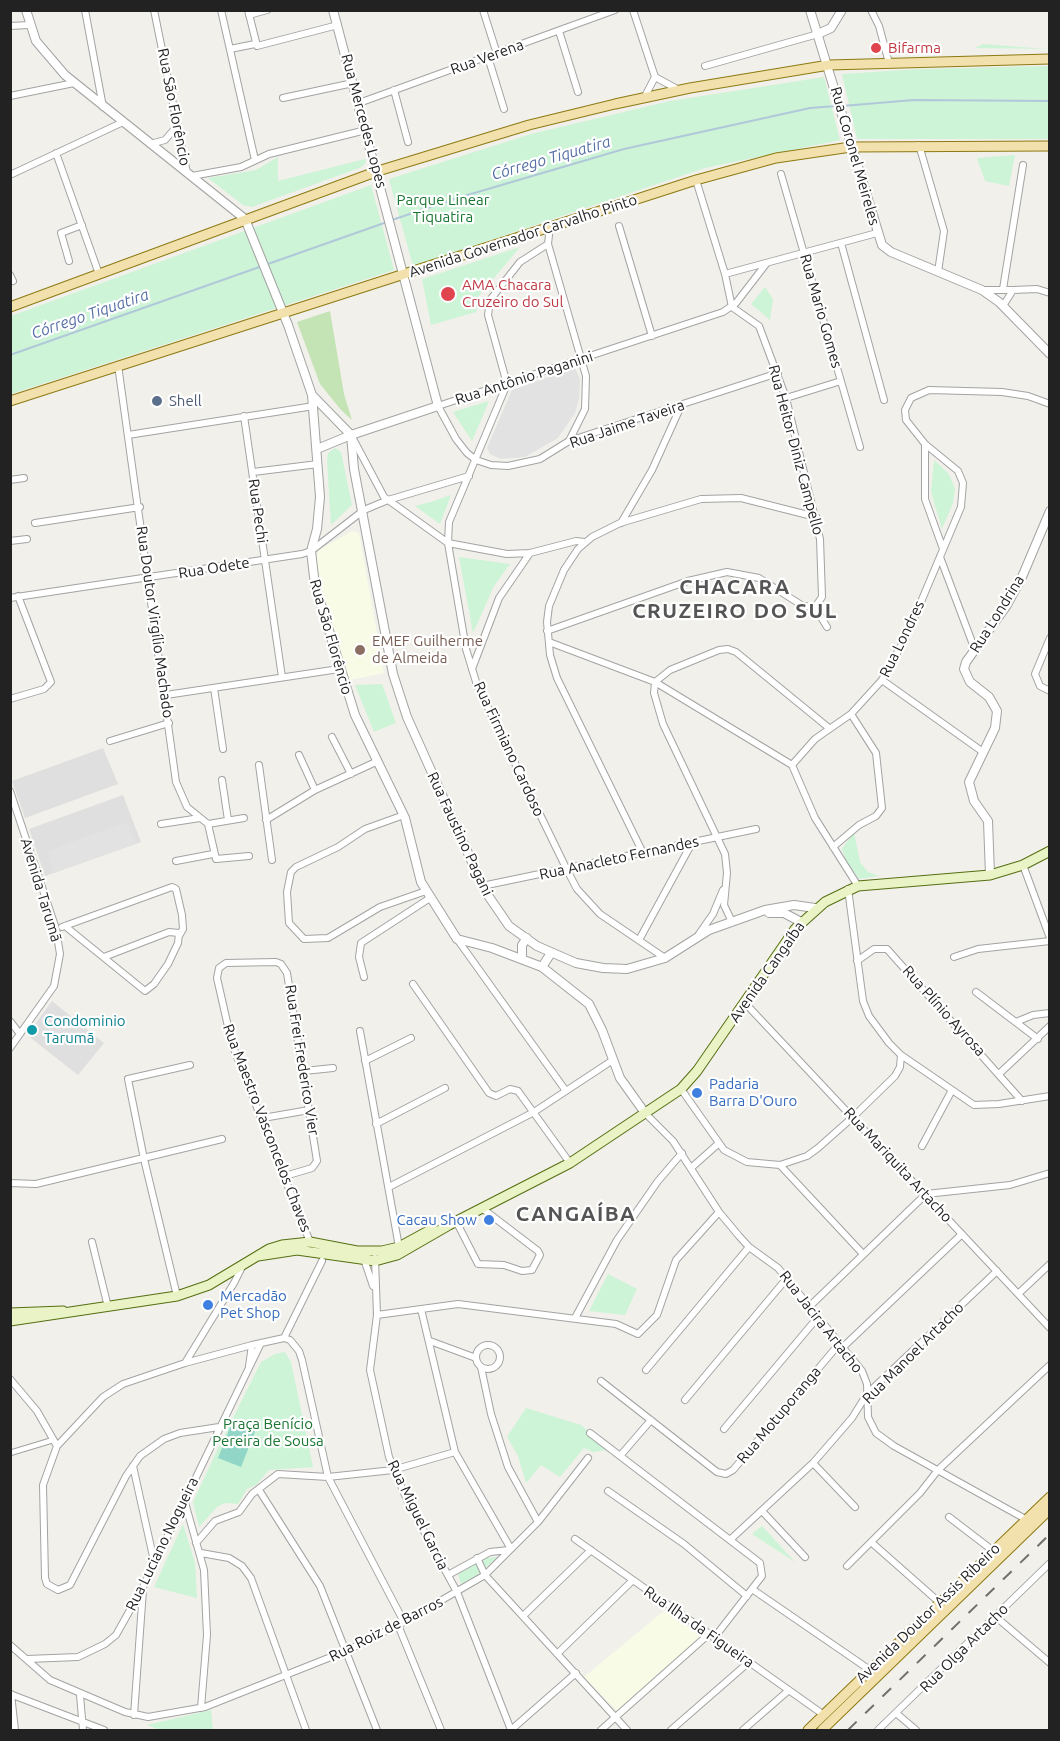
<!DOCTYPE html>
<html>
<head>
<meta charset="utf-8">
<style>
	body { margin:0 }
	#map { position:relative; width:1060px; height:1741px; overflow:hidden; background:#f1f0ea; font-family:Ubuntu,sans-serif }
	canvas { display:block }
	.frame { position:absolute; inset:0; border:12px solid #222; pointer-events:none }
</style>
</head>
<body>
<div id="map">
<canvas width="1060" height="1741"></canvas>
<div class="frame"></div>
</div>
<script>
const ctx = document.querySelector('canvas').getContext('2d');
ctx.lineJoin = 'round';
function paint(path, color) {
  ctx.fillStyle = color;
  ctx.fill(path, 'evenodd');
}
function shape(rows) {
  const path = new Path2D();
  for (const r of rows) {
    if (r.length === 3) {
      path.moveTo(r[0] + r[2], r[1]);
      path.arc(r[0], r[1], r[2], 0, 2 * Math.PI);
      continue;
    }
    path.moveTo(r[0], r[1]);
    for (let i = 2; i < r.length; i += 2) path.lineTo(r[i], r[i + 1]);
  }
  return path;
}
function trace(path, color, width, dash) {
  ctx.strokeStyle = color;
  ctx.lineWidth = width;
  ctx.lineCap = dash ? 'butt' : 'round';
  ctx.setLineDash(dash || []);
  ctx.stroke(path);
}
function drawText(font, color, halo, rows, align = 'center') {
  ctx.font = font + ' Ubuntu,sans-serif';
  ctx.lineWidth = 4.5;
  ctx.setLineDash([]);
  ctx.textBaseline = 'middle';
  ctx.strokeStyle = halo;
  ctx.fillStyle = color;
  for (const [text, x, y, turn = 0] of rows) {
    ctx.save();
    ctx.translate(x, y);
    ctx.rotate((+turn || 0) * Math.PI / 180);
    ctx.textAlign = isNaN(turn) ? turn : align;
    if (halo) ctx.strokeText(text, 0, 0);
    ctx.fillText(text, 0, 0);
    ctx.restore();
  }
}
const residential = shape([
	[103,748,118,784,25,818,12,781],
	[123,795,141,842,45,876,29,829],
	[52,1001,104,1043,78,1075,27,1035]
]);
const education = shape([
	[352,531,359,533,384,673,349,680,323,595,316,557,319,550],
	[665,1610,702,1637,617,1711,584,1677]
]);
const grass = shape([
	[330,311,344,394,352,420,341,410,320,384,297,322]
]);
const park = shape([
	[983,44,1047,49,1049,46,1049,49,975,48],
	[1049,66,1049,139,857,139,842,74,920,69],
	[824,77,840,140,705,168,413,266,389,179,531,134,670,101],
	[1015,155,1009,186,985,181,977,158],
	[278,157,278,181,365,159,366,162,362,167,252,207,243,205,208,178,256,170],
	[371,185,394,270,11,394,11,316],
	[520,247,478,297,476,312,431,325,422,279],
	[765,287,773,299,770,320,751,304],
	[489,401,487,406,472,441,453,412],
	[335,448,341,452,352,505,331,525,327,461,328,453],
	[934,460,949,474,955,489,953,503,942,529,931,492],
	[451,495,440,524,415,506,434,501],
	[459,557,510,564,494,586,473,633],
	[382,684,396,723,374,732,355,685],
	[854,832,860,862,868,872,879,876,859,879,846,860,842,849],
	[608,1274,637,1289,625,1315,589,1311],
	[285,1352,291,1362,313,1467,269,1470,256,1485,247,1489,238,1504,225,1503,217,1507,199,1527,193,1502,219,1446,261,1362,275,1354],
	[526,1408,581,1425,608,1448,611,1445,613,1446,612,1449,593,1452,584,1448,560,1477,541,1465,526,1483,518,1456,507,1437],
	[183,1524,195,1563,197,1598,154,1587],
	[762,1526,795,1562,752,1534],
	[498,1557,477,1575,461,1584,458,1574,487,1558],
	[211,1710,213,1730,160,1730,147,1725]
]);
const pitch = shape([
	[233,1420,256,1429,241,1467,218,1458]
]);
const parking = shape([
	[575,368,580,379,579,399,575,413,558,438,525,457,501,459,490,454,487,448,512,390],
	[127,822,136,844,54,873,47,851]
]);
const stream = shape([
	[842,106,914,100,1050,101],
	[392,220,454,199,624,149,810,108,836,106],
	[10,355,387,222]
]);
const pedestrian = shape([
	[10,1453,53,1440]
]);
const minor = shape([
	[85,10,103,107],
	[154,10,187,173],
	[221,10,255,160],
	[248,10,257,46,338,25],
	[483,10,497,54],
	[633,10,655,77,679,90],
	[871,10,879,26,889,63],
	[249,15,267,10],
	[10,26,29,25],
	[559,31,578,92],
	[230,49,255,44],
	[488,57,504,109],
	[705,66,818,34],
	[394,90,408,142],
	[10,96,74,83],
	[283,98,353,83],
	[644,98,655,77],
	[359,103,615,10],
	[150,144,165,140,178,125],
	[919,145,944,231,938,272],
	[56,153,99,274],
	[781,174,860,447],
	[10,175,121,123],
	[192,176,241,167,269,154,366,130],
	[696,180,725,274,732,307],
	[550,226,548,244,586,376,585,409,569,441],
	[619,226,652,336],
	[841,243,884,400],
	[548,244,520,262,490,300,488,315,507,384,449,522,448,543,466,649,477,685,567,870,577,889,600,914,665,958],
	[69,261,61,233,82,225],
	[766,264,736,303,723,312,438,406,456,439,467,453,476,460,491,465,508,466,540,459,569,441,778,373],
	[725,274,877,233],
	[10,275,13,281],
	[1003,289,1023,165],
	[982,290,1013,290,1003,306],
	[1013,290,1037,289,1050,293],
	[732,307,759,326,786,398,820,539,822,597,815,607],
	[118,365,176,782,187,807,208,824,216,859,249,856],
	[786,398,841,381],
	[244,416,282,677],
	[128,435,314,406],
	[351,435,384,497,448,543,507,554,530,553,576,541,584,542],
	[925,444,925,499,943,549],
	[253,472,318,464],
	[10,480,24,478],
	[35,523,140,507],
	[621,523,652,470,681,406],
	[10,541,27,539],
	[940,557,975,650],
	[10,598,302,554,311,551,364,510,388,500,469,476],
	[547,631,688,581,727,572,759,578,803,606,815,607,827,627],
	[1050,638,1035,674,1040,686,1050,691],
	[549,642,655,682,792,765],
	[472,669,499,598,530,553],
	[882,680,983,752],
	[214,688,223,749],
	[166,695,339,669],
	[10,699,44,689,51,682,18,596],
	[332,737,351,774],
	[110,741,169,723],
	[299,755,315,790],
	[259,765,272,860],
	[792,765,815,739,851,714,882,680,907,635,961,507,963,483,958,471,925,444,906,420,905,410,911,398,929,390,1002,392,1028,396,1050,404],
	[792,765,815,818,858,886],
	[222,780,228,820],
	[10,791,56,929,60,954,54,986,10,1048],
	[404,815,365,829,338,847,296,867,291,872,287,892,289,923,304,939,328,938,380,907,426,891],
	[266,820,315,790,378,761],
	[161,824,200,818],
	[208,824,244,818],
	[833,847,859,825,876,816,882,808,876,753,851,714],
	[643,853,557,678,550,655,547,622,549,606,564,570,578,549,592,537,620,523,701,499,741,498,816,517],
	[176,861,213,854],
	[1023,865,1050,938],
	[482,886,756,829],
	[848,889,863,1001,869,1016,889,1043,901,1055,974,1105,999,1104,1050,1096],
	[732,922,724,905,727,873,725,854,663,724,654,693,655,682,670,670,719,650,728,649,736,652,829,728],
	[65,926,145,991,154,984,168,964,178,943,179,933,169,932,104,957],
	[62,927,172,887,176,889,182,915,183,929,179,936],
	[699,934,713,914,723,890],
	[457,939,566,1091],
	[639,940,692,843],
	[954,957,978,949,1050,941],
	[857,961,874,949,887,949,1022,1101],
	[364,977,359,957,361,943,430,898],
	[413,984,489,1093,496,1096,510,1089,518,1091,570,1163],
	[976,992,1038,1039],
	[745,1003,1050,1328],
	[10,1021,20,1034],
	[1016,1022,1033,1015,1050,1013],
	[360,1031,399,1247],
	[365,1061,411,1038],
	[304,1071,333,1068],
	[1000,1073,1050,1026],
	[681,1089,724,1150,747,1162,780,1165,807,1156,818,1148,853,1117,895,1076,900,1067,901,1055],
	[645,1113,673,1141,719,1212,739,1236,749,1247,778,1268,862,1371,867,1384,868,1417,876,1433,894,1446,1029,1521],
	[263,1118,309,1110],
	[376,1124,445,1088],
	[922,1146,952,1090],
	[780,1165,863,1254],
	[691,1168,718,1144],
	[285,1176,312,1168,317,1161,287,973,281,964,276,962,226,963,219,968,217,978,232,1044,310,1242],
	[10,1183,36,1184,222,1139],
	[389,1187,534,1112,613,1060],
	[926,1194,1010,1185,1050,1173],
	[456,1221,478,1264,504,1265,522,1271,532,1270,540,1255,538,1251,483,1209],
	[92,1242,108,1307],
	[375,1258,377,1315,370,1370,389,1457,407,1500,457,1592,511,1730],
	[364,1259,373,1286],
	[1018,1294,1050,1264],
	[177,1296,144,1159,128,1079,190,1065],
	[810,1306,926,1194],
	[421,1309,455,1452,511,1549],
	[377,1315,458,1304,616,1324,638,1334,657,1315,676,1260,719,1212],
	[575,1318,617,1240,658,1181,682,1153],
	[284,1338,322,1261],
	[430,1341,476,1358],
	[488,1357,12],
	[842,1348,962,1234],
	[185,1363,234,1283,242,1267],
	[249,1366,252,1345],
	[481,1367,491,1414,508,1467,538,1522],
	[646,1370,749,1247],
	[10,1379,37,1411,57,1446,43,1485,45,1578,47,1584,58,1590,70,1585,126,1476,140,1456,164,1439,180,1433,219,1427],
	[601,1381,717,1472,726,1474,733,1470,839,1344],
	[685,1400,787,1278],
	[724,1429,818,1317],
	[590,1433,760,1563,762,1576,714,1638],
	[57,1446,103,1397,123,1384,185,1363,252,1345,284,1338,290,1340,299,1351,302,1360,328,1477,404,1622],
	[620,1456,651,1420],
	[813,1463,855,1507],
	[133,1466,154,1561],
	[259,1490,320,1586,377,1730],
	[608,1491,684,1544,747,1596],
	[184,1499,204,1570,207,1635,201,1708],
	[762,1511,805,1557],
	[949,1517,992,1550],
	[575,1539,824,1715],
	[731,1539,813,1463,852,1418,867,1394,997,1271],
	[871,1542,939,1602],
	[196,1543,215,1521,239,1512,252,1494,278,1474,328,1477,393,1470,455,1452],
	[201,1553,229,1558,242,1566,251,1578,306,1730],
	[477,1558,485,1575,627,1730],
	[847,1566,920,1493,938,1470,1050,1365],
	[448,1575,490,1552,509,1550],
	[752,1589,870,1670],
	[523,1616,591,1550],
	[996,1617,1050,1663],
	[398,1625,441,1730],
	[10,1645,50,1680,125,1712,148,1717,205,1707,346,1651,404,1622,485,1575,538,1522,588,1458],
	[558,1653,633,1580],
	[27,1659,78,1657,105,1644,116,1635,143,1587,261,1343],
	[10,1694,104,1730],
	[11,1694,15,1730],
	[80,1695,83,1730],
	[896,1713,916,1730],
	[134,1715,143,1590],
	[511,1730,576,1673],
	[601,1730,709,1634],
	[671,1730,749,1662],
	[743,1730,789,1690],
	[878,1730,1050,1563]
]);
const tertiary = shape([
	[26,10,36,41,65,75,245,219,288,325,312,395,320,497,317,529,311,551,315,585,355,715,405,818,421,882,457,939,492,948,542,967,589,1004,602,1030,620,1078,645,1113],
	[810,10,882,245,891,252,982,290,999,302,1050,354],
	[818,34,831,28,842,10],
	[312,395,351,435,354,469,393,674,407,717,485,891,509,926,537,946,576,963,603,968,627,969,665,958,709,930,765,910,794,905,815,908],
	[317,449,351,435,438,406,333,10],
	[990,875,988,821,974,801,969,782,995,728,997,711,989,697,970,682,964,669,966,662,1007,605,1022,577,1050,511],
	[769,913,784,913,801,922],
	[522,958,522,945,527,938],
	[542,967,551,953]
]);
const secondary = shape([
	[258,1256,297,1250,375,1261,397,1255,449,1225,570,1163,681,1089,697,1071,795,929,825,902,858,886,990,875,1023,865,1050,851],
	[10,1313,63,1311],
	[10,1321,177,1296,209,1285,269,1249,282,1245,310,1242,357,1251,382,1251,399,1247,432,1229]
]);
const primary = shape([
	[10,307,378,171,529,125,615,104,690,88,829,65,1050,59],
	[10,401,696,180,776,158,851,147,1050,146],
	[808,1730,1050,1497],
	[822,1730,1050,1509]
]);
const rail = shape([
	[848,1730,1050,1534]
]);
const markers = [
	[876,48,6,"#e0444e"],
	[448,294,8,"#e0444e"],
	[157,401,6,"#5c6f8a"],
	[360,650,6,"#8d6e63"],
	[32,1030,6,"#0f9aa8"],
	[697,1093,6,"#3f7fe0"],
	[489,1220,6,"#3f7fe0"],
	[208,1305,6,"#3f7fe0"]
];
const healthNames = [
	["Bifarma",888,48],
	["AMA Chacara",462,285],
	["Cruzeiro do Sul",462,302]
];
const streetNames = [
	["Rua Verena",487,57,-20],
	["Rua São Florêncio",174,107,79],
	["Rua Mercedes Lopes",364,121,75],
	["Rua Coronel Meireles",855,156,74],
	["Avenida Governador Carvalho Pinto",523,236,-18],
	["Rua Mario Gomes",821,311,74],
	["Rua Antônio Paganini",524,378,-18],
	["Rua Jaime Taveira",627,424,-19],
	["Rua Heitor Diniz Campello",796,450,75],
	["Rua Pechi",258,511,82],
	["Rua Odete",214,568,-9],
	["Rua Londrina",997,614,-58],
	["Rua Doutor Virgílio Machado",155,622,82],
	["Rua São Florêncio",331,637,74],
	["Rua Londres",902,639,-64],
	["Rua Firmiano Cardoso",509,749,65],
	["Rua Faustino Pagani",460,834,65],
	["Rua Anacleto Fernandes",619,858,-12],
	["Avenida Tarumã",41,890,73],
	["Avenida Cangaíba",767,972,-55],
	["Rua Plínio Ayrosa",944,1011,48],
	["Rua Frei Frederico Vier",302,1060,81],
	["Rua Maestro Vasconcelos Chaves",267,1128,69],
	["Rua Mariquita Artacho",898,1165,47],
	["Rua Jacira Artacho",821,1322,52],
	["Rua Manoel Artacho",913,1353,-45],
	["Rua Motuporanga",779,1415,-50],
	["Rua Miguel Garcia",418,1515,64],
	["Rua Luciano Nogueira",162,1544,-64],
	["Avenida Doutor Assis Ribeiro",928,1613,-44],
	["Rua Ilha da Figueira",699,1627,35],
	["Rua Roiz de Barros",386,1629,-27],
	["Rua Olga Artacho",964,1648,-45]
];
const parkNames = [
	["Parque Linear",443,200],
	["Tiquatira",443,217],
	["Praça Benício",268,1424],
	["Pereira de Sousa",268,1441]
];
const serviceNames = [
	["Shell",169,401]
];
const educationNames = [
	["EMEF Guilherme",372,641],
	["de Almeida",372,658]
];
const cultureNames = [
	["Condominio",44,1021],
	["Tarumã",44,1038]
];
const shopNames = [
	["Padaria",709,1084],
	["Barra D'Ouro",709,1101],
	["Cacau Show",477,1220,"right"],
	["Mercadão",220,1296],
	["Pet Shop",220,1313]
];
const waterNames = [
	["Córrego Tiquatira",551,158,-16],
	["Córrego Tiquatira",90,314,-19]
];
const districtNames = [
	["CHACARA",735,587],
	["CRUZEIRO DO SUL",735,611],
	["CANGAÍBA",576,1214]
];
paint(residential, '#e0dfdf');
paint(education, '#f8fce7');
paint(grass, '#c5e4b6');
paint(park, '#cdf4d7');
paint(pitch, '#91d6c7');
paint(parking, '#e2e2e2');
trace(stream, '#b0c8d9', 2);
trace(pedestrian, '#a3a3a3', 7);
trace(minor, '#a3a3a3', 8);
trace(tertiary, '#a3a3a3', 10);
trace(secondary, '#556f12', 11);
trace(primary, '#8d7a12', 11);
trace(pedestrian, '#fff', 4.5);
trace(minor, '#fff', 6);
trace(tertiary, '#fff', 8);
trace(secondary, '#e9f3c5', 9);
trace(primary, '#f2e0ad', 9);
trace(rail, '#707070', 2, [12, 12]);
for (const [x, y, r, color] of markers) {
  const dot = new Path2D();
  dot.arc(x, y, r, 0, 2 * Math.PI);
  ctx.fillStyle = color;
  ctx.fill(dot);
  trace(dot, '#fff', 2);
}
drawText('15px', '#be3a42', '#fff', healthNames, 'left');
drawText('15px', '#222', '#fff', streetNames);
drawText('15px', '#197631', '#fff', parkNames);
drawText('15px', '#4e5e75', '#fff', serviceNames, 'left');
drawText('15px', '#785e54', '#fff', educationNames, 'left');
drawText('15px', '#0d838f', '#fff', cultureNames, 'left');
drawText('15px', '#366cbe', '#fff', shopNames, 'left');
drawText('italic 16px', '#5872a7', '#fff', waterNames);
ctx.letterSpacing = '1.5px';
drawText('bold 21px', '#555', '#fff', districtNames);
ctx.letterSpacing = '0px';
</script>
</body>
</html>
